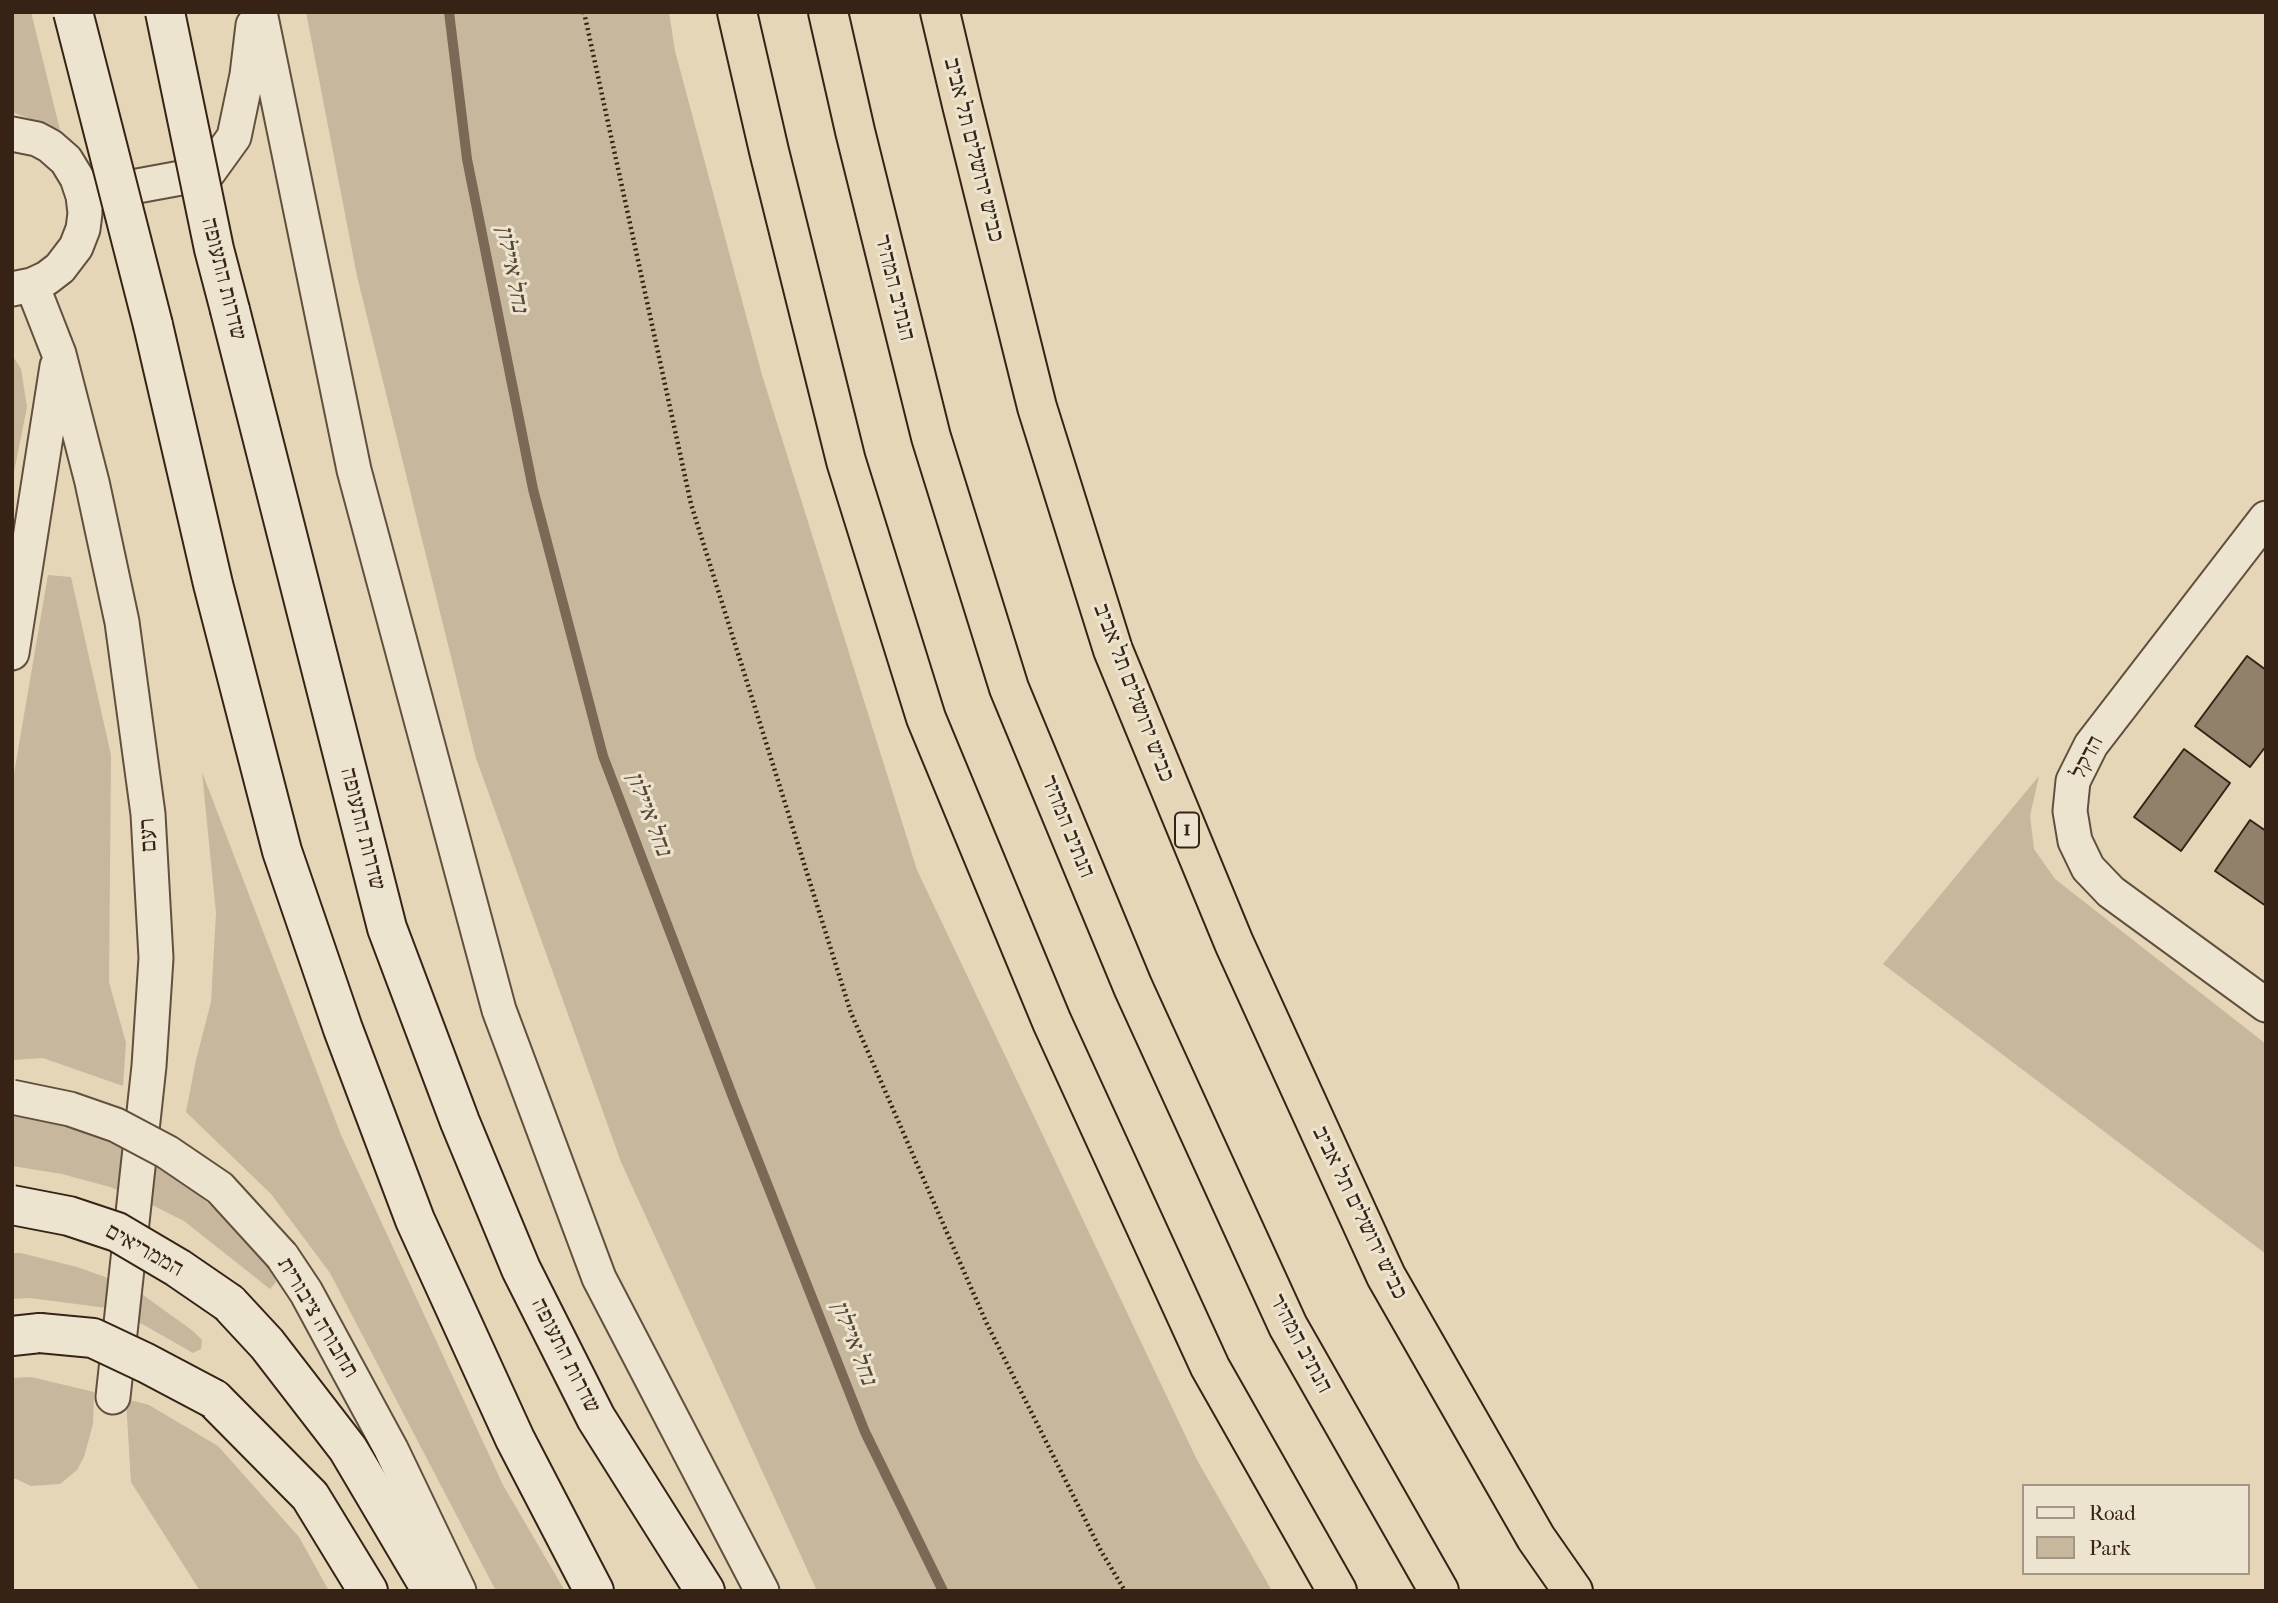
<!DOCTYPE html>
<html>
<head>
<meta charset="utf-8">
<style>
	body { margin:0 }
	#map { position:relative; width:2278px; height:1603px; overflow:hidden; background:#e4d6b7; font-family:"IM FELL French Canon",serif }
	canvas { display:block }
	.frame { position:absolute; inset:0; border:14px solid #372216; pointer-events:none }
	.legend { position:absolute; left:2022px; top:1484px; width:228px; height:91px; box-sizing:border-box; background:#ede4d0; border:2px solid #a49686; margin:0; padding:9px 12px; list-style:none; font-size:21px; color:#372216 }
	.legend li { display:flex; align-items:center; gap:14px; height:35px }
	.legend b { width:35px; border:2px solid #a49686 }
</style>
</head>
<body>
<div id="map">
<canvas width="2278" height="1603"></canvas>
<div class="frame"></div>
<ul class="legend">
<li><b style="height:9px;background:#ede4d0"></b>Road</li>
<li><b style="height:19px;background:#c7b79c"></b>Park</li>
</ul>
</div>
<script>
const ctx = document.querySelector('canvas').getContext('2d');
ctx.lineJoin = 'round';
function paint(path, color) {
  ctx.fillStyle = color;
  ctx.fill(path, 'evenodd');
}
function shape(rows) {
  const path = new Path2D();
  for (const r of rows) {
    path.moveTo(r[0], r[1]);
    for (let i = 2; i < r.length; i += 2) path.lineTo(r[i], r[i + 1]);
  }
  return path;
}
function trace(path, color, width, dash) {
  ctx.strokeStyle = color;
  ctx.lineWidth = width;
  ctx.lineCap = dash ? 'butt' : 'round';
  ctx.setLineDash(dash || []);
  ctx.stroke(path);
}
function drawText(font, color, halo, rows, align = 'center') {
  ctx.font = font + ' "IM FELL French Canon","Frank Ruhl Libre",serif';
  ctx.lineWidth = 6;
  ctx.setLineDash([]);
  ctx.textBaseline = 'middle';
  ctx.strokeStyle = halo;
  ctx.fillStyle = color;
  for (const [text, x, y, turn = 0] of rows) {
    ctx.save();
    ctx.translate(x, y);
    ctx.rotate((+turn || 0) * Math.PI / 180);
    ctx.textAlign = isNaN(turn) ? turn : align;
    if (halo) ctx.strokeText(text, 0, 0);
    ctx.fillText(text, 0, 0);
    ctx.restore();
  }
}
const green = shape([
	[12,12,31,12,60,130,12,112],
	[306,12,669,12,675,51,762,375,917,870,1197,1460,1272,1591,817,1591,621,1162,476,758,357,276],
	[12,355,21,369,27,407,12,482],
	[48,575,71,577,111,755,109,982,126,1043,123,1086,43,1058,12,1060,12,785],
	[202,772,341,1135,503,1485,565,1591,496,1591,330,1273,271,1194,186,1112,196,1060,211,1002,216,913],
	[2039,776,2030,816,2034,849,2055,879,2266,1044,2266,1254,1883,964],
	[12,1116,46,1120,119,1142,180,1178,252,1243,271,1270,276,1282,270,1289,184,1221,150,1204,110,1187,62,1174,12,1166],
	[12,1253,21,1253,77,1267,108,1278,143,1295,193,1331,202,1340,201,1349,193,1353,144,1325,107,1308,30,1298,12,1299],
	[31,1377,94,1392,93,1424,84,1457,77,1470,60,1484,31,1486,16,1479,12,1479,12,1378],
	[126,1399,149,1405,218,1446,299,1537,329,1591,200,1591,131,1482]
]);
const stream = shape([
	[449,12,467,159,533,489,603,756,734,1100,865,1432,943,1591]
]);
const building = shape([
	[2247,656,2266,670,2266,746,2250,767,2195,726,2247,656],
	[2184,749,2230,783,2181,851,2134,817,2184,749],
	[2250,820,2266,831,2266,906,2215,871,2250,820]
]);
const path = shape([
	[584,12,691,504,851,1013,986,1322,1101,1551,1125,1591]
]);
const street = shape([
	[260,12,354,470,499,1010,599,1278,762,1591],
	[12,134,37,139,50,146,66,160,77,178,83,196,85,213,83,229,76,247,60,268,47,278,32,285,12,289],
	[83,196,208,173,234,137,247,75,253,25],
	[32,285,59,354,92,482,122,622,148,814,156,958,149,1066,113,1397],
	[2266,518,2091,745,2073,781,2070,811,2075,841,2088,868,2111,892,2266,1005],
	[12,653,57,366],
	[282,1256,306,1292,391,1449,459,1591]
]);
const secondary = shape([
	[230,310,387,928,460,1122,521,1269,596,1418,705,1591],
	[153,325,213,584,282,851,343,1029,415,1220,515,1439,594,1591],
	[229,1303,267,1344,348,1449,432,1591],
	[12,1336,40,1333],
	[214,1399,310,1496,368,1591]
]);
const highway = shape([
	[737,12,769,151,846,461,926,718,1052,1022,1210,1367,1337,1591],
	[828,12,855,131,931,437,1009,688,1133,987,1288,1326,1439,1591],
	[940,12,962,105,1037,407,1113,650,1234,943,1386,1276,1536,1538,1573,1591]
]);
const streetBridge = shape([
	[12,1097,70,1109,116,1125,167,1152,220,1188,282,1256]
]);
const secondaryBridge = shape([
	[73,12,153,325],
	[165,12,214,249,230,310],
	[12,1205,69,1216,117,1232,178,1268,229,1303],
	[40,1333,93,1338,146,1363,214,1399]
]);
const shields = [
	[1187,830,24]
];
const shieldNames = [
	["1",1187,830]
];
const streetNames = [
	["כביש ירושלים תל אביב",973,150,76],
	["שדרות התעופה",223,279,76],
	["הנתיב המהיר",894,288,76],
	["כביש ירושלים תל אביב",1133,693,69],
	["הדקל",2088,758,-63],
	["הנתיב המהיר",1067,827,68],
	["שדרות התעופה",362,829,76],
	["רעם",149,835,-94],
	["כביש ירושלים תל אביב",1359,1213,64],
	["הממריאים",144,1251,29],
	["תחבורה ציבורית",317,1318,59],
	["הנתיב המהיר",1300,1344,62],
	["שדרות התעופה",565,1356,63]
];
const waterNames = [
	["נחל איילון",511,269,79],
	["נחל איילון",648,814,69],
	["נחל איילון",853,1343,69]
];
paint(green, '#c7b79c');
trace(stream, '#7b6956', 10);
paint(building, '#91806a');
trace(building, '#372216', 2);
trace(street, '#624f3e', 37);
trace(secondary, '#372216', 42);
trace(highway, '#372216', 42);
trace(path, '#372216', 4.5, [2, 3.5]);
trace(street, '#ede4d0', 33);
trace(secondary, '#ede4d0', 38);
trace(highway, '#e4d6b7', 38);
trace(streetBridge, '#624f3e', 37, []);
trace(secondaryBridge, '#372216', 42, []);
trace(streetBridge, '#ede4d0', 33);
trace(secondaryBridge, '#ede4d0', 38);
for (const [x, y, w] of shields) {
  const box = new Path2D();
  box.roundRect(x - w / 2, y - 17.5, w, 35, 5);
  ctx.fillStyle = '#ede4d0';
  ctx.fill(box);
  trace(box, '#372216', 2);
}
drawText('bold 21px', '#372216', null, shieldNames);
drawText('23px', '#372216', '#ede4d0', streetNames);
drawText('italic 24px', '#594636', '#ede4d0', waterNames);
</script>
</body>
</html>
